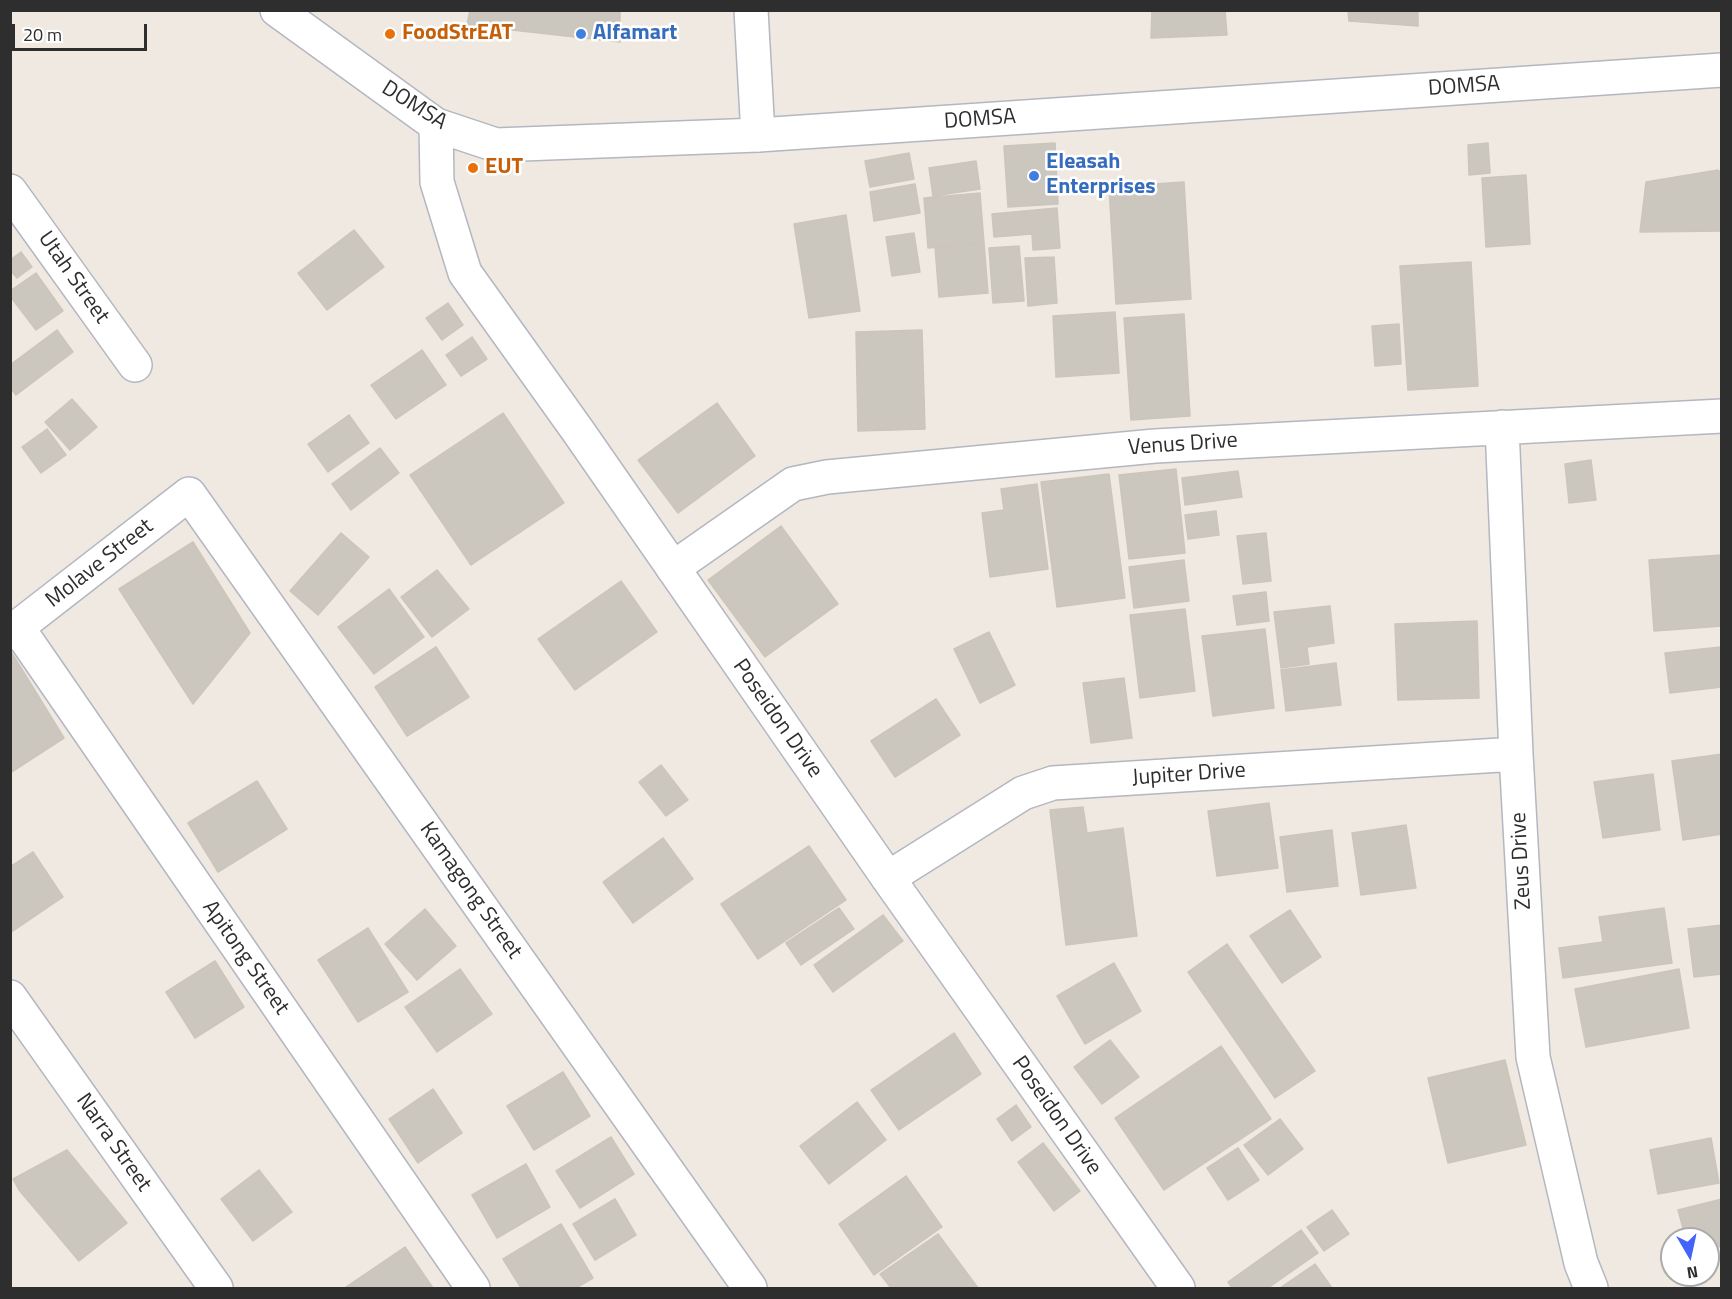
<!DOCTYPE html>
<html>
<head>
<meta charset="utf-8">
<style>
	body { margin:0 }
	#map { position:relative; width:1732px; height:1299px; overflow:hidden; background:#efe9e1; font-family:"Titillium Web",sans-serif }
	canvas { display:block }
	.frame { position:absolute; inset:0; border:12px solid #2e2e2e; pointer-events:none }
	.north { position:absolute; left:1660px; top:1227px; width:60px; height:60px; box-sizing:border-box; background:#fff; border:2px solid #ababab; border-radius:50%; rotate:171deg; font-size:16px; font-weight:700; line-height:24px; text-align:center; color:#2e2e2e }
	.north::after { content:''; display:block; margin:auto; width:21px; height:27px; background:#4264fb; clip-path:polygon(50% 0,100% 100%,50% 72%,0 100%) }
	.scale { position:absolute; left:12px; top:24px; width:135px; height:27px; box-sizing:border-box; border:3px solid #2e2e2e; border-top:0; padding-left:8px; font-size:18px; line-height:21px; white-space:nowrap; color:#2e2e2e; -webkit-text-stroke:4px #fff; paint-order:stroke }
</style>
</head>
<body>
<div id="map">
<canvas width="1732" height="1299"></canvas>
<div class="frame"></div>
<div class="north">N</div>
<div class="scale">20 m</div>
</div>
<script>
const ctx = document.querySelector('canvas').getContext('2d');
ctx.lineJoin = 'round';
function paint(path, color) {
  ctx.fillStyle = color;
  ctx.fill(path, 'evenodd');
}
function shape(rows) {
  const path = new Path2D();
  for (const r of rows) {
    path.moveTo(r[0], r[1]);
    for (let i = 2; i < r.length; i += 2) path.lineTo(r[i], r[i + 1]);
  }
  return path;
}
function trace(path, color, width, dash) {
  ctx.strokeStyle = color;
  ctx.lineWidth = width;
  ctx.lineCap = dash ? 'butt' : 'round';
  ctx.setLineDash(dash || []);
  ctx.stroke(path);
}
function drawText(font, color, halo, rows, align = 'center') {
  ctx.font = font + ' "Titillium Web",sans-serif';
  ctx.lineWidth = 5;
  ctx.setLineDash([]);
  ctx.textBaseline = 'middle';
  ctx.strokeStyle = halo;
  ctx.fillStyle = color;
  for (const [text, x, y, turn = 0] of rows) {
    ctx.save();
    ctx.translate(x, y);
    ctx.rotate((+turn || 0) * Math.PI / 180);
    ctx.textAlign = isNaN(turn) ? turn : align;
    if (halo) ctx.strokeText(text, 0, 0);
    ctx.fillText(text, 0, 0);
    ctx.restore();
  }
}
const building = shape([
	[470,10,620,10,620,42,467,25,470,10],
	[1152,10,1225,10,1227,35,1151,38,1152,10],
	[1348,10,1418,10,1418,26,1349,21,1348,10],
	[1055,143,1058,204,1008,207,1004,146,1055,143],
	[1488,143,1490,173,1469,175,1468,145,1488,143],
	[909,153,914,179,870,187,865,161,909,153],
	[976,161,980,189,933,196,929,168,976,161],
	[1718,170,1722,174,1722,231,1640,232,1646,182,1718,170],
	[1526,175,1530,244,1486,247,1482,178,1526,175],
	[1184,182,1191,299,1116,304,1109,187,1184,182],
	[915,184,920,213,874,221,870,192,915,184],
	[980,193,984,243,928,248,924,198,980,193],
	[1057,208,1060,248,1033,250,1032,234,994,237,992,214,1057,208],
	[846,215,860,311,809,318,794,224,846,215],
	[354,230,384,267,327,310,298,273,354,230],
	[914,233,920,272,892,276,886,237,914,233],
	[984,243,988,293,939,297,935,247,984,243],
	[1019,246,1024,301,993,303,989,248,1019,246],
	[21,252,32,267,17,278,10,270,10,260,21,252],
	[1054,257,1057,303,1028,306,1025,258,1054,257],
	[1471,262,1478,386,1408,390,1400,266,1471,262],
	[36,273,63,311,36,330,10,296,10,291,36,273],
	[448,303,463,325,442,340,426,318,448,303],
	[1115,312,1119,373,1056,377,1053,316,1115,312],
	[1184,314,1190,416,1131,420,1124,318,1184,314],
	[1399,324,1401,364,1375,366,1372,326,1399,324],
	[57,330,73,352,16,395,10,387,10,365,57,330],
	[922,330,925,429,858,431,856,332,922,330],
	[472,337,487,359,461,376,446,355,472,337],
	[422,350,446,385,396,419,371,385,422,350],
	[72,399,97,427,70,450,45,422,72,399],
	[717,403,755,456,678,513,638,460,717,403],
	[503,413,564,503,471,565,410,475,503,413],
	[349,415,369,443,328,472,308,444,349,415],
	[47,429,66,455,41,473,22,447,47,429],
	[380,448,399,473,351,510,332,484,380,448],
	[1591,460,1596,500,1569,503,1565,464,1591,460],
	[1176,469,1185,553,1129,559,1119,475,1176,469],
	[1238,471,1242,497,1185,505,1182,478,1238,471],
	[1109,474,1125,598,1057,607,1041,482,1109,474],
	[1037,484,1048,569,990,577,982,513,1004,510,1001,489,1037,484],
	[1216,511,1219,535,1188,539,1185,515,1216,511],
	[781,526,838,604,765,657,708,580,781,526],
	[341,533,369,557,318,615,290,591,341,533],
	[1266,533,1271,581,1243,584,1237,536,1266,533],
	[193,542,250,633,193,704,119,589,193,542],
	[1722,555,1722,626,1654,631,1649,560,1722,555],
	[1184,560,1189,601,1134,608,1129,567,1184,560],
	[437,570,469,609,432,637,401,597,437,570],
	[621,581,657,632,575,690,538,639,621,581],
	[389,589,424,637,374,674,338,627,389,589],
	[1266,592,1269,621,1237,625,1233,596,1266,592],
	[1330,606,1334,643,1307,647,1309,664,1281,668,1274,612,1330,606],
	[1185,609,1195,691,1140,698,1130,615,1185,609],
	[1477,621,1479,698,1398,700,1395,624,1477,621],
	[1265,629,1274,708,1213,716,1202,636,1265,629],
	[989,632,1015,685,980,703,954,649,989,632],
	[436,647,469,697,407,736,375,687,436,647],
	[1721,647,1722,687,1670,693,1665,653,1721,647],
	[10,650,64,738,10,773,10,650],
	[1336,663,1341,705,1286,711,1281,670,1336,663],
	[1124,678,1132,738,1091,743,1083,683,1124,678],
	[936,699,960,735,895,777,871,741,936,699],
	[1722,754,1722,834,1683,840,1672,761,1722,754],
	[661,765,688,800,666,816,639,782,661,765],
	[1653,774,1660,830,1603,838,1594,782,1653,774],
	[257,781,287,829,218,872,188,823,257,781],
	[1269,803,1278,868,1217,876,1208,811,1269,803],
	[1083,807,1087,833,1123,828,1137,936,1066,945,1050,810,1083,807],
	[1406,825,1416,888,1361,895,1352,833,1406,825],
	[1332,830,1338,886,1287,892,1280,837,1332,830],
	[663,838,693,879,633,923,603,882,663,838],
	[809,846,846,900,758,959,721,904,809,846],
	[33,852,63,897,10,933,10,867,33,852],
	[839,908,854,929,801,965,786,943,839,908],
	[1664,908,1672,963,1563,978,1559,948,1603,942,1599,917,1664,908],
	[425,909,456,946,417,980,385,944,425,909],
	[1290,910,1321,957,1282,983,1250,936,1290,910],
	[883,915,903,941,833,992,814,965,883,915],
	[1722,925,1722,974,1694,977,1688,929,1722,925],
	[368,928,408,992,358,1022,318,960,368,928],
	[1227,944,1315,1071,1275,1098,1188,972,1227,944],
	[215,961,244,1007,195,1038,166,992,215,961],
	[1114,963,1141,1011,1085,1044,1057,996,1114,963],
	[460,969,492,1014,437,1052,405,1007,460,969],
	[1679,969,1689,1028,1586,1047,1575,989,1679,969],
	[954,1033,981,1074,899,1130,871,1090,954,1033],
	[1110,1040,1139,1077,1102,1104,1074,1067,1110,1040],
	[1221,1046,1271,1119,1164,1190,1115,1118,1221,1046],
	[1505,1060,1526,1145,1448,1163,1428,1078,1505,1060],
	[563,1072,590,1116,534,1150,507,1106,563,1072],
	[433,1089,462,1133,418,1163,389,1119,433,1089],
	[857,1102,886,1140,829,1184,800,1146,857,1102],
	[1016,1105,1031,1127,1012,1141,997,1119,1016,1105],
	[1280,1119,1303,1149,1268,1175,1244,1145,1280,1119],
	[611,1137,634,1174,580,1208,556,1171,611,1137],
	[1711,1138,1719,1183,1658,1194,1650,1150,1711,1138],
	[1043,1143,1080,1191,1054,1211,1018,1162,1043,1143],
	[1238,1148,1259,1180,1228,1200,1207,1168,1238,1148],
	[67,1150,127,1223,79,1261,19,1190,13,1179,67,1150],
	[526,1164,550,1207,497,1238,472,1195,526,1164],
	[259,1170,292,1212,253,1241,221,1199,259,1170],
	[906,1176,942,1227,874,1275,839,1224,906,1176],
	[615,1199,636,1235,595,1260,573,1224,615,1199],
	[1722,1199,1722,1246,1708,1249,1708,1239,1686,1239,1678,1210,1722,1199],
	[1332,1210,1349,1234,1324,1251,1307,1227,1332,1210],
	[561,1224,593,1278,576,1288,521,1288,503,1259,561,1224],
	[1301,1230,1318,1253,1268,1288,1232,1288,1228,1282,1301,1230],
	[938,1234,978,1288,891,1288,880,1274,938,1234],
	[405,1247,433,1288,347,1288,346,1287,405,1247],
	[1315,1264,1332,1288,1280,1288,1315,1264]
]);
const street = shape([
	[751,10,758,135],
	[10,191,135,365],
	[1502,427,1516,754,1533,1057,1581,1263,1591,1288],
	[673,568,793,484,827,477,1155,446,1722,416],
	[18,628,473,1288],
	[10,633,189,494,750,1288],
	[888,878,1023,793,1053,783,1516,754],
	[10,997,216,1288]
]);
const secondary = shape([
	[277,10,436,125,496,145,758,135,1722,70],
	[436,125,437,182,465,273,578,431,888,878,1178,1288]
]);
const markers = [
	[390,34,6,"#e8710a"],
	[581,34,6,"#3f7fe0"],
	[473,168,6,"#e8710a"],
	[1034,176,6,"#3f7fe0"]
];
const foodNames = [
	["FoodStrEAT",402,34],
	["EUT",485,168]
];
const shopNames = [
	["Alfamart",593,34],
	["Eleasah",1046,163],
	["Enterprises",1046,188]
];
const streetNames = [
	["DOMSA",1464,87,-4],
	["DOMSA",414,106,32],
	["DOMSA",980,120,-4],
	["Utah Street",73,278,55],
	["Venus Drive",1183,445,-4],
	["Molave Street",100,564,-38],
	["Poseidon Drive",777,719,55],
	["Jupiter Drive",1189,775,-4],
	["Zeus Drive",1522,861,-93],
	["Kamagong Street",470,891,55],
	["Apitong Street",245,958,55],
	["Poseidon Drive",1056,1116,55],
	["Narra Street",113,1143,55]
];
paint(building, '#cbc7bf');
trace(building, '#cbc5ba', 1.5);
trace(street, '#b4b7c1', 36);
trace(secondary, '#b4b7c1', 36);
trace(street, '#fff', 33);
trace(secondary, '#fff', 33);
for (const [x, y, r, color] of markers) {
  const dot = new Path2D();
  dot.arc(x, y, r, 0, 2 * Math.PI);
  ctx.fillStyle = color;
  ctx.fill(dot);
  trace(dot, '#fff', 2);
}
drawText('bold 22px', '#c56008', '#fff', foodNames, 'left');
drawText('bold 22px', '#366cbe', '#fff', shopNames, 'left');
drawText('22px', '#2e2e2e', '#fff', streetNames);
</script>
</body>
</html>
